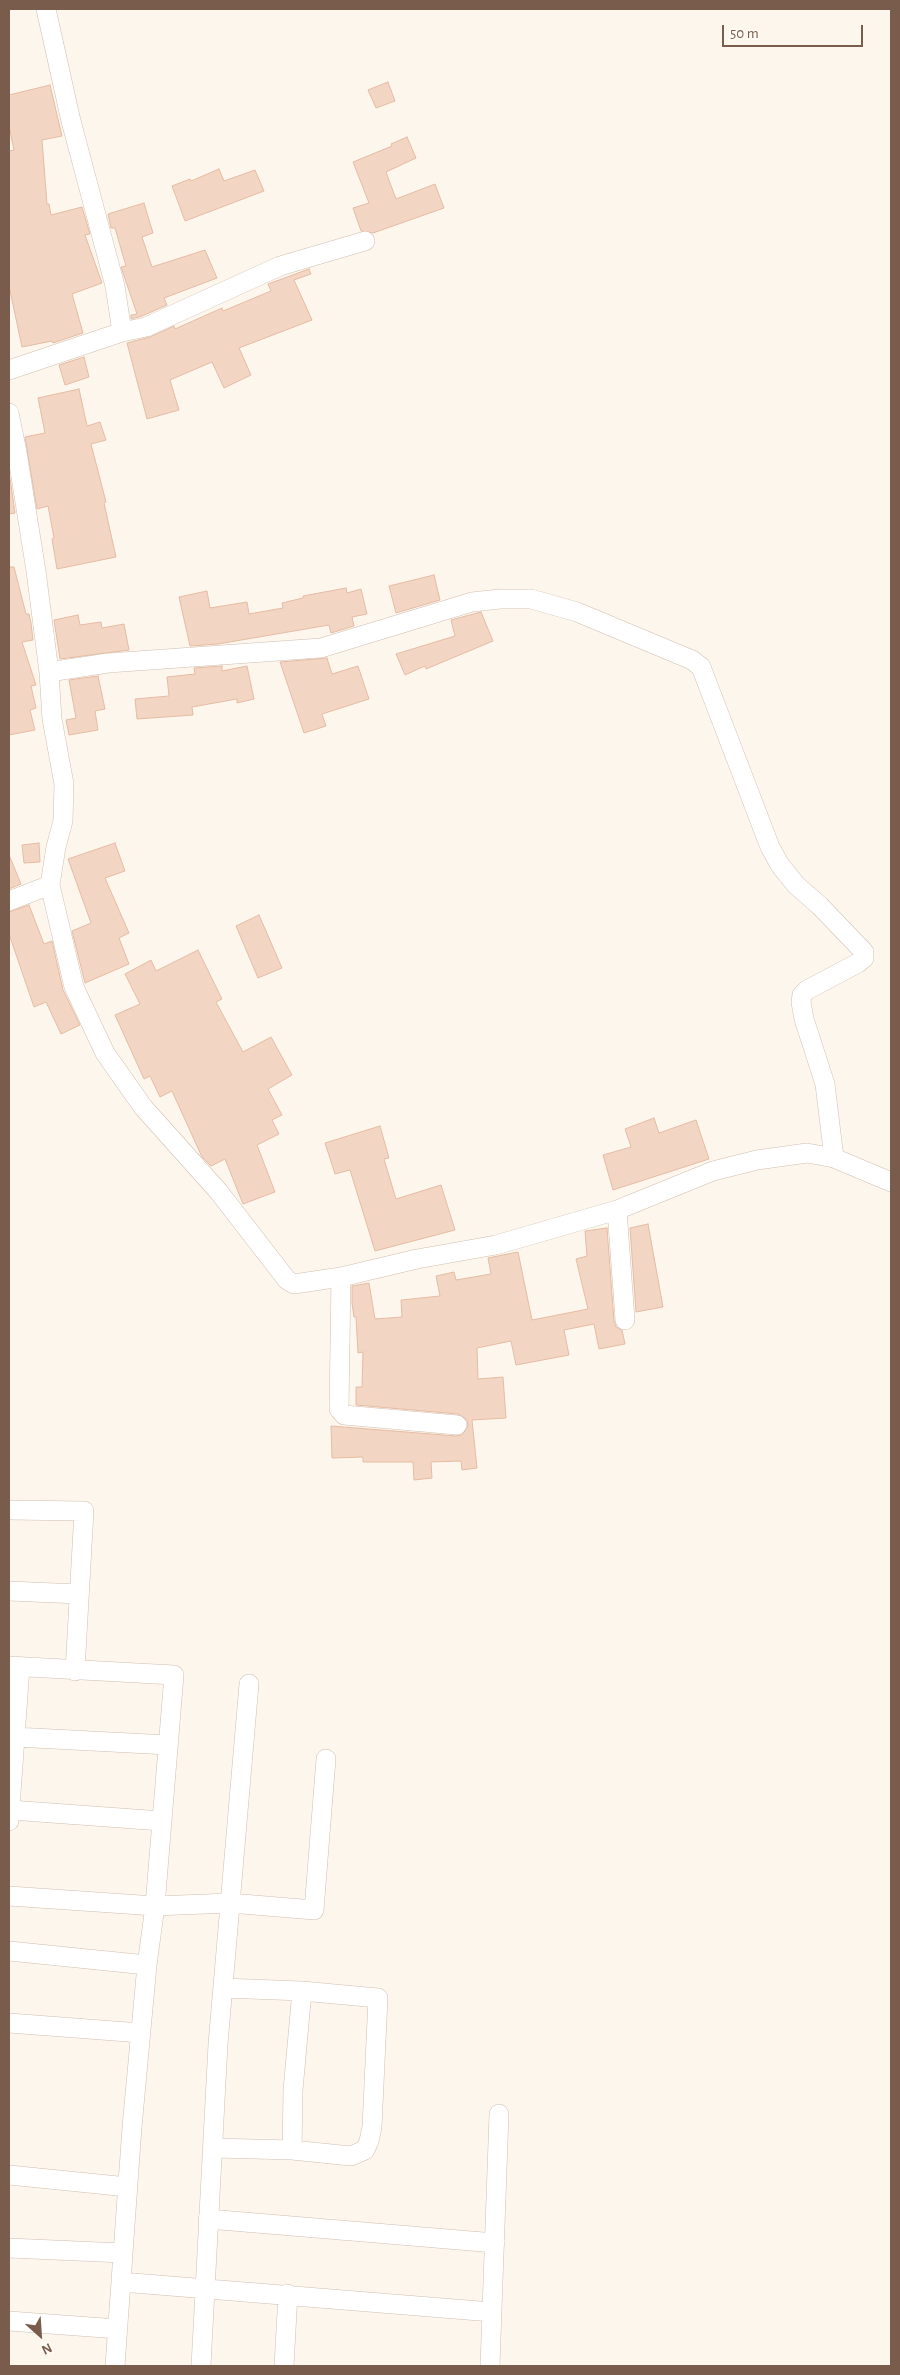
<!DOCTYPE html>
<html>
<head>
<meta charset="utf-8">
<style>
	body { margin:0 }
	#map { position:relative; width:900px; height:2375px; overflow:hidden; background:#fdf6ec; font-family:"Alegreya Sans",sans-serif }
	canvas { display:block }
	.frame { position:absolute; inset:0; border:10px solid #7a5c4d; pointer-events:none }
	.north { position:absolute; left:15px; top:2310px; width:50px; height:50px; -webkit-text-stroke:4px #fffaf3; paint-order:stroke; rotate:154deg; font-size:14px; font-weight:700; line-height:20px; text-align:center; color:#7a5c4d }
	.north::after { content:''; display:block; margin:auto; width:18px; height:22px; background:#7a5c4d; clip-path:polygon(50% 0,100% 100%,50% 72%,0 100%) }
	.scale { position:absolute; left:722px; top:25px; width:141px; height:22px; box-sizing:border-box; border:2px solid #7a5c4d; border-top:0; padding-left:6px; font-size:15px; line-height:18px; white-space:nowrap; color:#7a5c4d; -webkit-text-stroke:4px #fffaf3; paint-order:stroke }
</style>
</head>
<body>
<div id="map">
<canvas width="900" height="2375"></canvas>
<div class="frame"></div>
<div class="north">N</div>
<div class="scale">50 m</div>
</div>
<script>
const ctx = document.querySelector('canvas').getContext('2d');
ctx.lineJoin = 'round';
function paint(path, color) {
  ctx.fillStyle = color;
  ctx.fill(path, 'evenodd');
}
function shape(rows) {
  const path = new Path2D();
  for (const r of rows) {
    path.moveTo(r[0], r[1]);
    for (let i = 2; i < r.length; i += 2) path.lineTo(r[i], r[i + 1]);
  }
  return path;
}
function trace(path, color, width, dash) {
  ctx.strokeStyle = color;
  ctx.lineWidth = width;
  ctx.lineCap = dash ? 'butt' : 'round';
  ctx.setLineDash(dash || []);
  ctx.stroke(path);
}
const building = shape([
	[388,82,395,101,376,108,368,90,388,82],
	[50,85,62,136,42,140,47,204,49,204,51,215,82,207,90,234,85,235,102,283,72,294,83,333,53,343,52,341,22,347,9,286,9,151,14,150,9,126,9,95,50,85],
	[407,137,416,158,386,172,396,199,435,184,444,208,373,233,361,231,353,208,369,203,353,162,392,146,391,144,407,137],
	[219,169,224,181,255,170,264,191,185,221,172,186,190,179,191,181,219,169],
	[144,203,153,233,142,237,152,267,205,250,217,278,164,298,167,305,142,316,131,319,131,315,137,314,121,267,126,266,115,228,111,228,108,214,144,203],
	[309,269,311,274,294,280,312,320,239,348,251,375,224,388,212,362,170,380,179,410,147,419,127,343,150,337,174,326,175,329,222,308,223,311,271,291,268,284,309,269],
	[84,357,89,377,65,385,59,365,84,357],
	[79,389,87,426,100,422,106,440,91,444,106,502,104,503,116,557,57,569,52,539,54,538,48,506,37,509,25,437,45,433,38,398,79,389],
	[9,472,15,513,9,514,9,472],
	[9,567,14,567,26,614,29,614,31,623,33,640,22,642,36,685,31,686,36,708,30,710,35,730,9,735,9,567],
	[434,575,440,600,396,613,389,586,434,575],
	[346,588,347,593,361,589,367,614,352,617,354,626,331,633,329,625,218,644,190,646,179,597,207,591,210,608,247,602,249,614,283,608,282,603,303,598,303,596,346,588],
	[481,612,493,641,426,669,425,666,405,675,396,654,455,636,451,620,481,612],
	[78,615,80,625,101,622,102,628,124,624,129,650,60,659,54,620,78,615],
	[327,658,332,674,358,666,369,699,322,714,326,726,304,733,280,662,327,658],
	[222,666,222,671,247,666,254,699,237,703,237,699,192,707,193,715,137,719,135,699,169,696,167,677,195,674,194,668,222,666],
	[98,676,105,709,95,711,98,730,69,735,66,720,76,718,69,680,98,676],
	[39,843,40,862,24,863,22,845,39,843],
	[115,843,125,871,105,878,129,933,119,938,129,964,85,983,72,931,91,923,68,859,115,843],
	[9,855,21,884,9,889,9,855],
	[29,905,44,944,52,941,63,990,80,1025,61,1034,46,1002,34,1007,9,934,9,912,29,905],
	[259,915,282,968,258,978,236,926,259,915],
	[198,950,222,999,216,1002,243,1052,271,1037,292,1075,268,1089,282,1115,272,1120,279,1134,257,1145,275,1192,243,1204,225,1159,211,1166,202,1157,172,1091,160,1097,150,1076,144,1079,115,1015,140,1004,125,974,151,960,156,971,198,950],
	[654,1118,659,1133,696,1120,709,1159,613,1190,603,1155,631,1147,625,1129,654,1118],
	[380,1126,389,1158,384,1159,396,1199,441,1185,455,1230,375,1251,350,1170,335,1174,325,1143,380,1126],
	[648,1224,663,1307,636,1312,630,1228,648,1224],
	[607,1228,614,1321,616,1327,622,1330,625,1344,599,1349,594,1324,564,1330,569,1355,516,1365,511,1341,477,1348,478,1379,503,1377,506,1418,472,1420,477,1468,462,1470,461,1461,431,1462,432,1478,414,1480,413,1462,363,1462,363,1457,332,1458,331,1426,456,1436,462,1435,468,1426,467,1420,458,1414,356,1405,356,1387,362,1387,363,1352,358,1353,356,1317,354,1317,352,1303,352,1286,369,1283,375,1319,402,1317,401,1300,440,1296,436,1276,454,1272,456,1280,491,1274,488,1258,518,1252,532,1320,588,1309,576,1259,587,1256,585,1231,607,1228]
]);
const minor = shape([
	[122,332,146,327,280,266,365,241],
	[9,370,122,332,115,286,71,121,46,9],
	[9,413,17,452,36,571,49,672,52,719,64,784,63,821,56,847,50,885,74,987,105,1053,143,1107,219,1192,287,1280,294,1284,341,1277,417,1259,496,1245,617,1210,713,1171,757,1160,807,1153,834,1158,891,1182],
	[49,672,108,663,321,648,472,602,500,599,531,599,577,612,692,660,701,667,770,847,780,865,796,885,820,906,864,952,864,958,858,963,807,990,802,995,801,1002,804,1019,825,1084,834,1158],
	[9,901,50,885],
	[617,1210,625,1320],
	[341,1277,339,1409,344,1415,457,1425],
	[9,1510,84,1511,75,1671],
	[9,1591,79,1594],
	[9,1666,174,1675,155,1906,147,1965,132,2127,115,2366],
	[15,1737,168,1745],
	[10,1810,162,1821],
	[9,1821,20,1667],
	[9,1896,155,1906,230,1903,314,1910,326,1759],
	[9,1951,147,1965],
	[9,2023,141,2033],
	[214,2148,292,2150,351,2156,365,2150,369,2141,372,2127,378,1998,302,1991,223,1988],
	[292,2150,293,2090,302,1991],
	[9,2175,128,2187],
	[208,2219,495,2243],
	[9,2248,123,2253],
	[121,2282,492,2312],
	[9,2321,118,2329],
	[201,2366,218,2044,249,1684],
	[284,2366,288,2294],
	[490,2366,499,2114]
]);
paint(building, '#f3d5c3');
trace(building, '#e6bba3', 1);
trace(minor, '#d1beb0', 20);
trace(minor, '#fff', 19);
</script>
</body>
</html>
